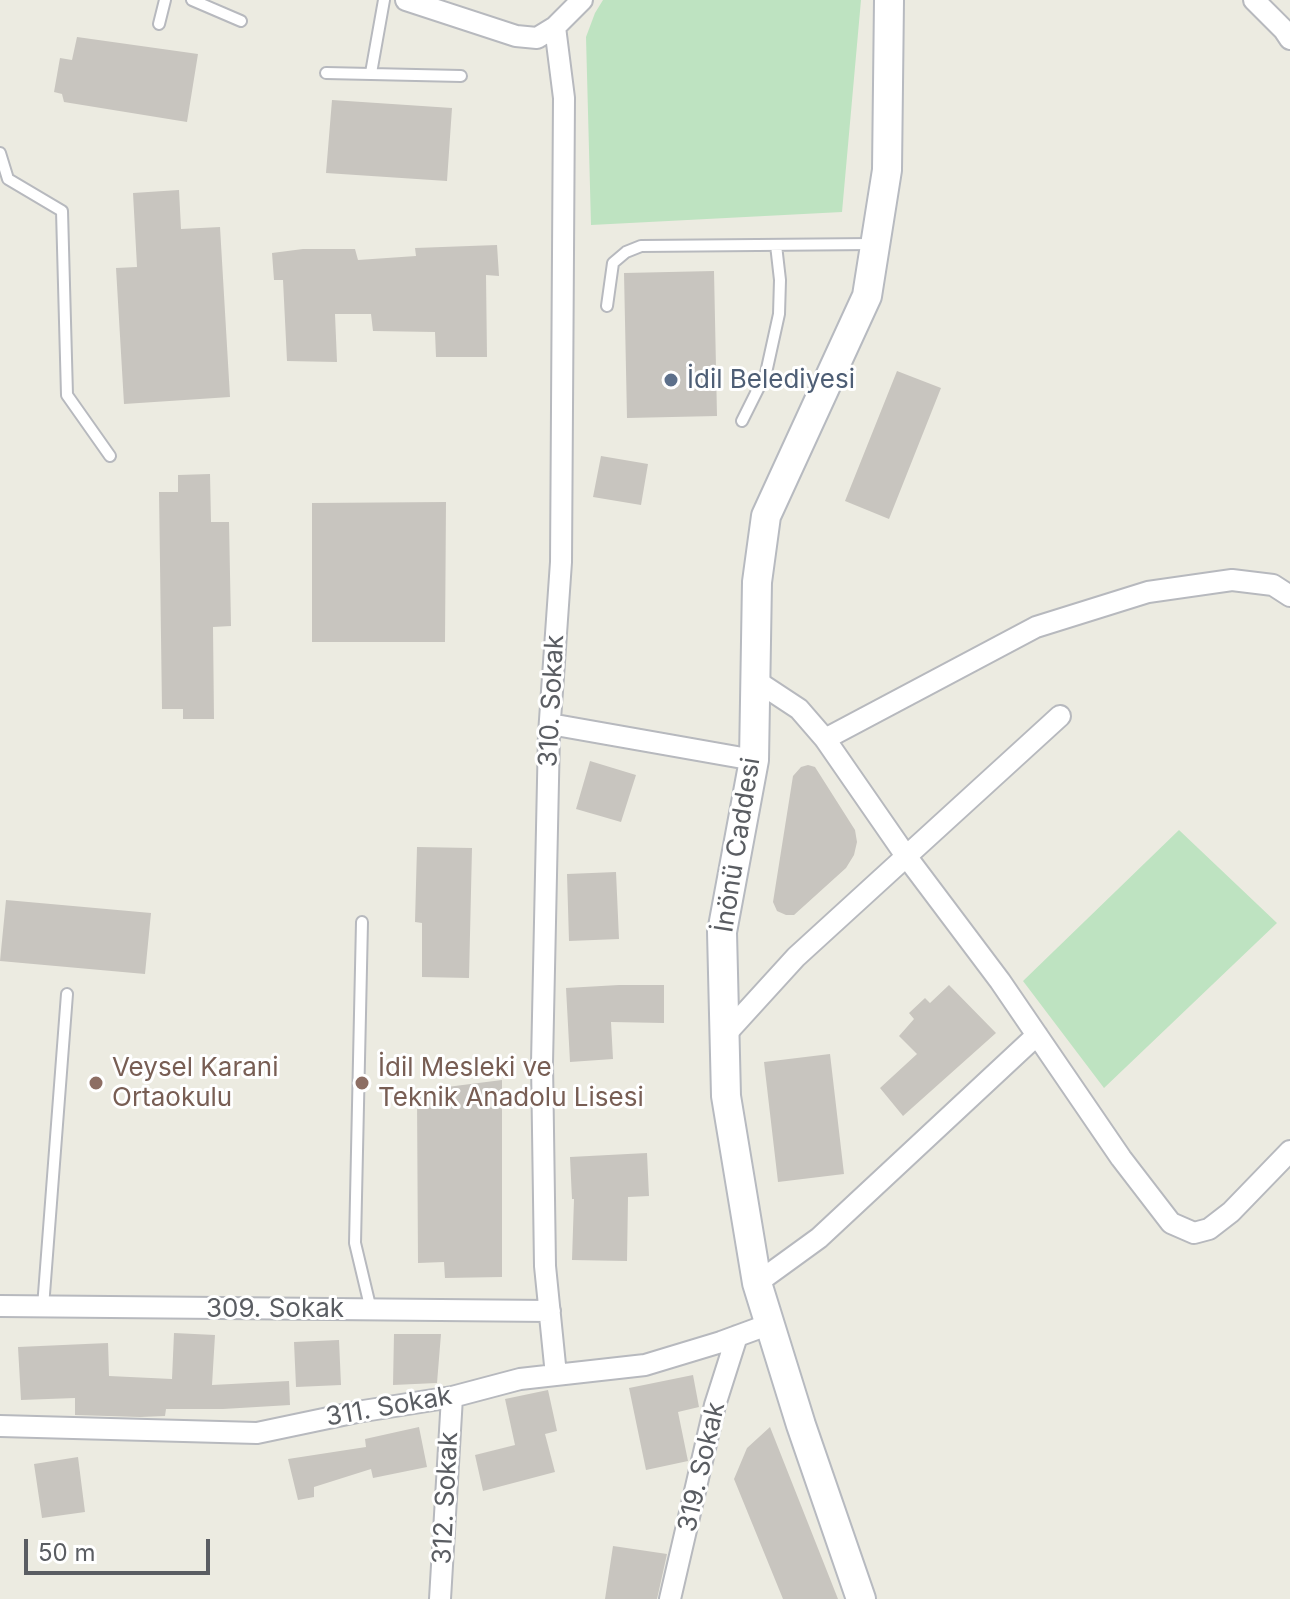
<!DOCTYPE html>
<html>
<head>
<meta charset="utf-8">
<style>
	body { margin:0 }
	#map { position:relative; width:1290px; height:1599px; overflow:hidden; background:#ecebe1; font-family:Inter,sans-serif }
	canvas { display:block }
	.scale { position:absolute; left:24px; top:1539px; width:186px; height:36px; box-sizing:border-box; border:4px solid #5a5d62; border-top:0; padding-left:10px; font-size:24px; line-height:28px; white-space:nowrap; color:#5a5d62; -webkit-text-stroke:6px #fff; paint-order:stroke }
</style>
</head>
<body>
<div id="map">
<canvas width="1290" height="1599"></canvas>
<div class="scale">50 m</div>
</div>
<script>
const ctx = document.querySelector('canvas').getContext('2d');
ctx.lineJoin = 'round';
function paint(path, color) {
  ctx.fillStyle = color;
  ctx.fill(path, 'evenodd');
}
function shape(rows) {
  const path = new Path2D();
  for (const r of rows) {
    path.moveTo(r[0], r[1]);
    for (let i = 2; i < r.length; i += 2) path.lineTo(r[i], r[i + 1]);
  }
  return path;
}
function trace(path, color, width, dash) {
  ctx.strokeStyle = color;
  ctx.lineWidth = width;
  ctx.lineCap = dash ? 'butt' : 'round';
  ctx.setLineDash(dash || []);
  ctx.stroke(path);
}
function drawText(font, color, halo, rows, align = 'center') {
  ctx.font = font + ' Inter,sans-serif';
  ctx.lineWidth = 6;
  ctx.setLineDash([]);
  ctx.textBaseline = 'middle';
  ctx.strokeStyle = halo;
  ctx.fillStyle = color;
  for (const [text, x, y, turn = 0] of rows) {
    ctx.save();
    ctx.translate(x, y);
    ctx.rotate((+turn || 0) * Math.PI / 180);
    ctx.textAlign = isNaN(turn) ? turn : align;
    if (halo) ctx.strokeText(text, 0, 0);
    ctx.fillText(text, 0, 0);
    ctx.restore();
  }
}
const green = shape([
	[603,0,861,0,842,212,591,225,586,37,595,13],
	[1179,830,1277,923,1104,1088,1023,981]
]);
const building = shape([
	[77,37,198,54,187,122,64,102,62,94,54,92,60,58,72,60],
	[332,100,452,108,447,181,326,173],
	[179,190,181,229,220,227,230,397,124,404,116,268,137,267,133,193],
	[497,245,499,276,486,275,487,357,436,357,435,332,373,331,371,314,335,314,337,362,287,361,283,280,274,280,272,253,303,249,355,249,358,260,416,256,415,248],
	[714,271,717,416,627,418,624,273],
	[897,371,941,388,889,519,845,501],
	[601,456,648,464,641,505,593,497],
	[210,474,211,522,229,522,231,626,213,627,214,719,183,719,183,709,162,709,159,492,178,492,178,475],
	[446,502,445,642,312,642,312,503],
	[590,761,636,775,621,822,576,809],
	[808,765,815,767,855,830,857,842,854,855,846,868,794,915,786,915,777,911,773,902,793,776,801,767],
	[417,847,472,848,469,978,422,977,422,923,415,922],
	[616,872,619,939,569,941,567,874],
	[6,900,151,913,145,974,0,961],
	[619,985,664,985,664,1023,611,1022,613,1059,570,1062,566,988],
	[949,985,996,1033,903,1116,880,1088,917,1054,899,1036,914,1019,909,1013,925,998,930,1003],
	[830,1054,844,1174,778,1182,764,1062],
	[502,1080,502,1277,445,1278,444,1262,418,1263,417,1097,447,1097,447,1087],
	[647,1153,649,1196,628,1197,627,1261,572,1260,574,1199,572,1199,570,1157],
	[174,1333,215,1335,212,1385,289,1381,290,1405,223,1409,166,1409,165,1416,140,1417,75,1415,75,1398,21,1400,18,1347,108,1343,109,1376,172,1379],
	[394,1334,441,1334,437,1383,393,1385],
	[339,1340,341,1385,296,1387,294,1342],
	[693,1375,699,1407,678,1412,688,1461,646,1470,629,1388],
	[548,1390,557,1431,545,1434,555,1472,483,1491,475,1455,515,1445,505,1399],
	[419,1427,427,1467,373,1478,371,1469,314,1487,314,1497,298,1500,288,1459,366,1447,365,1439],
	[770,1427,838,1599,783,1599,734,1479,747,1448],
	[78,1457,85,1512,42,1518,34,1464],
	[613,1546,667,1554,657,1599,605,1599]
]);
const lane = shape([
	[192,0,241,21],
	[159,24,165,0],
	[326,73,461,76],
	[371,73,384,0],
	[0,153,8,179,62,211,67,395,110,456],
	[607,306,613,263,626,252,641,246,873,244],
	[742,421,766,373,779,314,780,280,776,245],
	[362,922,355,1243,371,1310],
	[43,1307,67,994]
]);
const street = shape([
	[406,0,516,36,537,38,555,27,582,0],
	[1254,0,1284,30,1290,39],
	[555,27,564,98,561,562,549,734,542,1063,545,1266,556,1375],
	[755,680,799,709,825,739,906,856,1000,981,1121,1158,1171,1223,1194,1233,1209,1229,1231,1212,1290,1151],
	[550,724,754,760],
	[825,739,1036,627,1148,592,1232,580,1273,585,1290,596],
	[724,1036,796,957,1060,716],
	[757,1283,819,1238,1037,1035],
	[0,1306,550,1311],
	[0,1426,257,1433,357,1412,452,1397,520,1379,645,1365,721,1342,770,1324],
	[440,1599,452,1397],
	[670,1599,715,1405,737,1336]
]);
const secondary = shape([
	[861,1599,801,1425,757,1283,726,1096,722,932,754,760,757,582,766,516,867,296,887,170,889,0]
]);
const markers = [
	[671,380,8,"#5c6f8a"],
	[96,1083,8,"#8d6e63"],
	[362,1083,8,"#8d6e63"]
];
const serviceNames = [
	["İdil Belediyesi",687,380]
];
const streetNames = [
	["310. Sokak",552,701,-87],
	["İnönü Caddesi",738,845,-81],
	["309. Sokak",275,1309],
	["311. Sokak",389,1407,-10],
	["319. Sokak",702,1467,-77],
	["312. Sokak",446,1498,-87]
];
const educationNames = [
	["Veysel Karani",112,1068],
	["Ortaokulu",112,1098],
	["İdil Mesleki ve",378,1068],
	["Teknik Anadolu Lisesi",378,1098]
];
paint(green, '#bee3c1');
paint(building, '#c8c5bf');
trace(lane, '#b7b9be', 14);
trace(street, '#b7b9be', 24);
trace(secondary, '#b7bac0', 32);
trace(lane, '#fff', 10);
trace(street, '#fff', 20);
trace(secondary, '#fff', 28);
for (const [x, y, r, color] of markers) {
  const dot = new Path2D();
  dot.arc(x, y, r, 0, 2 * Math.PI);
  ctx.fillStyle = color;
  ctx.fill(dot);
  trace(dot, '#fff', 3);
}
drawText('26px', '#4e5e75', '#fff', serviceNames, 'left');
drawText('26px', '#5a5d62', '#fff', streetNames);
drawText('26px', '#785e54', '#fff', educationNames, 'left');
</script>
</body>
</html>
